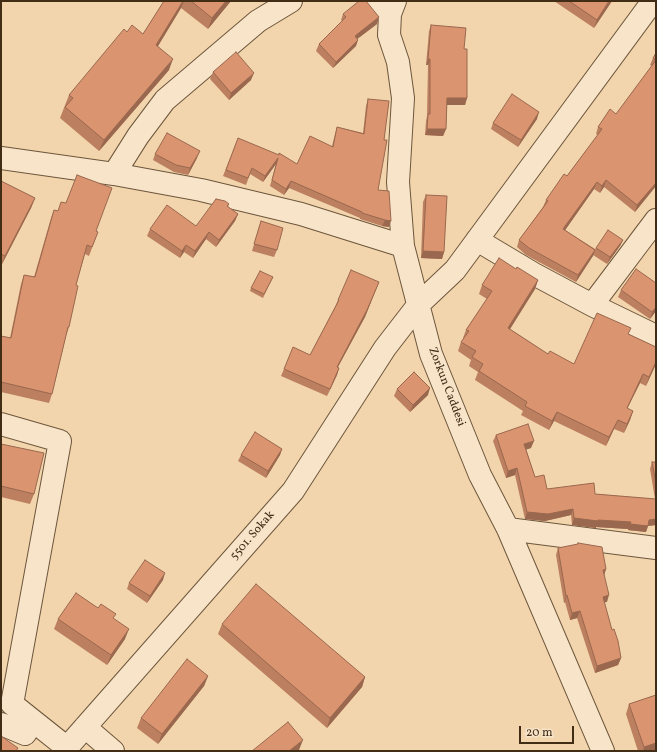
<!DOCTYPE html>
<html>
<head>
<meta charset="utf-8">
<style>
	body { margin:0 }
	#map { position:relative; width:657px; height:752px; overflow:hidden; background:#f2d5ac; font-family:Vollkorn,serif }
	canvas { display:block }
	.frame { position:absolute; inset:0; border:2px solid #412c16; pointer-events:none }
	.scale { position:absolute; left:519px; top:726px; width:55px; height:18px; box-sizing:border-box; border:2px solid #412c16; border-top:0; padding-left:5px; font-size:12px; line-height:14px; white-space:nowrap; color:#412c16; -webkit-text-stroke:3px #f7e4c9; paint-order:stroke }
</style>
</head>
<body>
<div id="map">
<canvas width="657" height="752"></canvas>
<div class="frame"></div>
<div class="scale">20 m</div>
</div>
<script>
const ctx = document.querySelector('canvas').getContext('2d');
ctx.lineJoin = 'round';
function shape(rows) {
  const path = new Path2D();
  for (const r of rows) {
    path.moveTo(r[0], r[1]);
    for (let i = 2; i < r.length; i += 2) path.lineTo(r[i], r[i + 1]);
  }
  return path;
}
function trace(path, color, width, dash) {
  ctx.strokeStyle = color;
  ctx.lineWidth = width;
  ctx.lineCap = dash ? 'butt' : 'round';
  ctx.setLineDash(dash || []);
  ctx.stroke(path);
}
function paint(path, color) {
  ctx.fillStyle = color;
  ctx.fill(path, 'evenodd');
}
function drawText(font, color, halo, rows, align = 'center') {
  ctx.font = font + ' Vollkorn,serif';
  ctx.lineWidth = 4;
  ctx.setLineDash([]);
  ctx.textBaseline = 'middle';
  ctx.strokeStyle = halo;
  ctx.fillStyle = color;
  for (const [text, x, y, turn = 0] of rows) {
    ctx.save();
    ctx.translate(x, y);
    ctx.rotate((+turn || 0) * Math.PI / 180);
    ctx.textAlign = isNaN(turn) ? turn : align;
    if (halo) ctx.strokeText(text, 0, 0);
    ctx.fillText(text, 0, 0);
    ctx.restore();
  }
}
const minor = shape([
	[374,1,390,14],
	[395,1,390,14,389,35,398,62,403,98,398,182,403,246,431,354,480,475,508,529,603,751],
	[1,158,114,174,201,190,301,214,403,246],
	[114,174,138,136,165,100,258,21,291,1],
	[477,240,534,274,592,305,656,336],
	[592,305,656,220],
	[1,424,60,441,12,704,66,747],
	[508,529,656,548],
	[1,724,25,734,33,721],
	[85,727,113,751],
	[64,751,293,491,385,348,419,304,455,270,653,1]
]);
const wall = shape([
	[164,1,231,1,208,29,181,8,158,46,169,70,99,151,60,118,69,95,127,32,143,34],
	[554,1,612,1,594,28],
	[343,14,379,17,377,24,357,39,356,46,333,68,316,51,319,44,342,21,341,20],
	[431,25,464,49,467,98,465,105,447,105,446,129,443,136,425,135,426,121,427,116,428,65,426,65,429,31],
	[656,53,656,186,635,212,604,187,600,193,594,189,565,230,595,249,596,248,623,240,620,246,607,264,593,255,576,282,526,255,517,247,519,240,543,207,546,200,567,176,598,135,596,134,598,127,616,114,652,66,650,65,653,58],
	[213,72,251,80,229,100,210,79],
	[368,99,378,190,389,227,382,226,360,219,360,218,289,188,284,195,270,186,276,164,263,182,250,174,246,185,223,176,238,138,297,164,332,146,335,134,337,127,363,133,366,106],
	[537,119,518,147,491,129,493,123],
	[155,154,197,158,188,175,174,172,153,160],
	[1,181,35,198,31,208,1,266],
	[426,195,444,252,442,259,421,258,423,202],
	[229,204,228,207,238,214,235,221,216,247,206,239,193,258,184,252,180,258,147,236,150,229,196,226],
	[54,210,98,232,89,256,85,254,76,285,69,327,66,336,52,394,49,403,1,392,1,336,10,338,21,284,24,275,34,277,51,218],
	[261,221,277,250,274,257,252,251],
	[516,269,538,280,535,289,510,329,548,354,574,364,629,334,656,347,656,364,646,386,640,383,627,409,633,411,630,420,624,433,614,429,606,446,554,421,549,430,521,415,523,411,475,380,478,372,469,366,471,360,458,351,461,342,464,339,463,338,466,330,487,299,479,294,482,285],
	[273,277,263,298,250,291,251,288],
	[379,282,365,317,338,367,339,368,337,375,327,396,281,376,284,369,310,355,335,307,338,300],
	[621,290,656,311,650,319,618,297],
	[397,389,428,395,410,412,394,396],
	[496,435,531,448,526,449,535,477,547,489,595,494,655,499,650,469,652,462,656,462,656,525,648,526,646,532,628,530,628,529,596,527,596,528,572,525,571,515,545,521,525,519,515,475,506,478,493,441],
	[1,444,34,494,30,504,1,497],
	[282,449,280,455,266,478,238,461,241,455],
	[578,543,606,569,604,575,607,602,604,602,612,630,621,658,618,665,595,673,577,618,570,620,565,602,564,603,556,555,558,548,577,545],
	[163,580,147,603,127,589,129,583],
	[58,619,114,619,125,639,107,665,54,629],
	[222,624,365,677,362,687,327,728,218,634],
	[208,676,204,686,158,744,137,728,141,718],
	[629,704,656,751,638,751,626,714]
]);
const shadedWall = shape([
	[183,1,184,1,181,8,152,56,156,45],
	[226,1,231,1,208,29,212,18],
	[609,1,612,1,594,28,597,20],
	[379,17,377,24,352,43,355,36],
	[358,40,356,46,333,68,336,62],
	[173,59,169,70,99,151,104,140],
	[428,59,430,59,428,65,426,65],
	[254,73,251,80,229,100,231,93],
	[447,98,467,98,465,105,445,105],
	[539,112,537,119,518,147,521,140],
	[427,129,446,129,443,136,425,135],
	[200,151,197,158,188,175,190,168],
	[278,158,276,164,263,182,265,176],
	[606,180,604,187,600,193,602,186],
	[291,181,289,188,284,195,286,189],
	[597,182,594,189,561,236,563,229],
	[656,183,656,186,635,212,637,205],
	[35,198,31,208,1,266,5,256],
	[238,214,235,221,216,247,219,240],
	[385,220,391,221,389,227,382,226],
	[209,232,206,239,193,258,195,251],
	[623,240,620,246,607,264,610,257],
	[186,245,184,252,180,258,182,251],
	[595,250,593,256,576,282,578,275],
	[423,251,444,252,442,259,421,258],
	[538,280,535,289,505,337,508,328],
	[379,282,365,317,334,374,337,367],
	[656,307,656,311,650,319,652,312],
	[656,362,656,364,646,386,649,377],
	[339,368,337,375,327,396],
	[643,374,640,383,623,417,627,408],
	[430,388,428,395,410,412,413,405],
	[633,411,630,420,624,433,627,424],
	[557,412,554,421,549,430,552,421],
	[618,420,614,429,606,446,609,437],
	[534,441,531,448,522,451,524,444],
	[282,449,280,455,266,478,268,471],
	[517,468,515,475,506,478,508,471],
	[573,509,571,515,545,521,525,519,527,512],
	[574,518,631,522,628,529,596,527,596,528,572,525],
	[656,519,656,525,648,526,646,532,628,530,630,524],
	[606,569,604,576,603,570],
	[165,573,163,580,147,603,150,596],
	[567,595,565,602,564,603,566,596],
	[609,595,607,602,600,603,603,597],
	[580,611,577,618,570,620,572,613],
	[129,629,125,639,107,665,111,655],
	[621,658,618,665,595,673,597,666],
	[208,676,204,686,158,744,162,734],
	[365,677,362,687,327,728,330,718],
	[303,740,299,750,298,751,289,751],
	[656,743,656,751,643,751,644,747]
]);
const building = shape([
	[164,1,183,1,156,45,173,59,104,140,65,107,73,98,69,95,124,29,127,32,132,25,143,34,164,1],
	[191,1,226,1,212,18,191,1],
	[359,1,366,1,379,17,355,36,358,40,336,62,319,44,346,17,343,14,359,1],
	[569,1,609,1,597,20,569,1],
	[431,25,466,28,464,49,467,49,467,98,447,98,446,129,427,129,428,114,430,114,430,59,428,59,431,25],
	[236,52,254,73,231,93,213,72,236,52],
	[656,53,656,183,637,205,606,180,602,186,597,182,563,229,595,250,578,275,529,248,519,240,548,201,546,200,564,174,567,176,602,129,598,127,610,109,616,114,656,60,653,58,656,53],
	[512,94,539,112,521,140,493,123,512,94],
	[368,99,389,101,384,140,387,140,378,190,389,191,391,221,385,220,362,213,362,212,291,181,286,189,272,180,278,158,265,176,252,168,248,178,226,170,238,138,279,155,279,153,297,164,310,136,333,147,337,127,364,134,368,99],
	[167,133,200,151,190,168,176,165,155,154,167,133],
	[77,175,112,188,96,231,98,232,92,247,87,245,76,285,78,286,69,327,68,327,52,394,1,382,1,336,11,338,24,275,35,277,54,210,58,211,61,202,66,203,77,175],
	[1,181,35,198,5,256,1,254,1,181],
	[426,195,447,196,444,252,423,251,426,195],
	[216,199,225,201,229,204,227,206,238,214,219,240,209,232,195,251,186,245,182,251,150,229,167,205,196,226,216,199],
	[261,221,283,228,277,250,254,244,261,221],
	[608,230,623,240,610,257,596,248,608,230],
	[499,258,516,269,517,267,538,280,508,328,548,354,550,351,574,364,597,313,631,328,628,334,656,347,656,362,649,377,643,374,627,408,633,411,627,424,618,420,609,437,557,412,552,421,525,406,527,402,479,371,483,364,472,357,476,351,461,342,469,331,466,330,492,291,482,285,499,258],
	[636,269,656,283,656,307,652,312,621,290,636,269],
	[351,270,379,282,367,310,337,367,339,368,330,389,284,369,293,347,310,355,339,300,338,300,351,270],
	[260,271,273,277,264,294,251,288,260,271],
	[414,372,430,388,413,405,397,389,414,372],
	[528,424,534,441,524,444,535,477,544,475,547,489,594,483,595,494,656,499,656,519,649,520,648,526,630,524,631,522,598,520,598,521,574,518,573,509,548,514,527,512,517,468,508,471,496,435,528,424],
	[255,432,282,449,268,471,241,455,255,432],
	[1,444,44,453,34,494,1,486,1,444],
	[652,462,656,462,656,483,652,462],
	[578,543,602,547,606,569,603,570,609,595,603,597,612,630,614,629,618,641,621,658,597,666,580,611,572,613,567,595,566,596,558,548,578,544,578,543],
	[145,560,165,573,150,596,129,583,145,560],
	[256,584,365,677,330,718,222,624,256,584],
	[76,593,98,608,101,604,116,614,113,618,129,629,111,655,58,619,76,593],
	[187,659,208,676,162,734,141,718,187,659],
	[656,695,656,743,644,747,629,704,656,695],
	[288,722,303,740,289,751,252,751,288,722],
	[1,736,18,748,16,751,1,751,1,736]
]);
const streetNames = [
	["Zorkun Caddesi",446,387,69],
	["5501. Sokak",253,536,-49]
];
trace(minor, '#6d563c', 24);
trace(minor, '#f7e4c9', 22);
paint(wall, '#bc7f60');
paint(shadedWall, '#99684e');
paint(building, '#db9470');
trace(building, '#99684e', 1);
drawText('12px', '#412c16', '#f7e4c9', streetNames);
</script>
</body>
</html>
